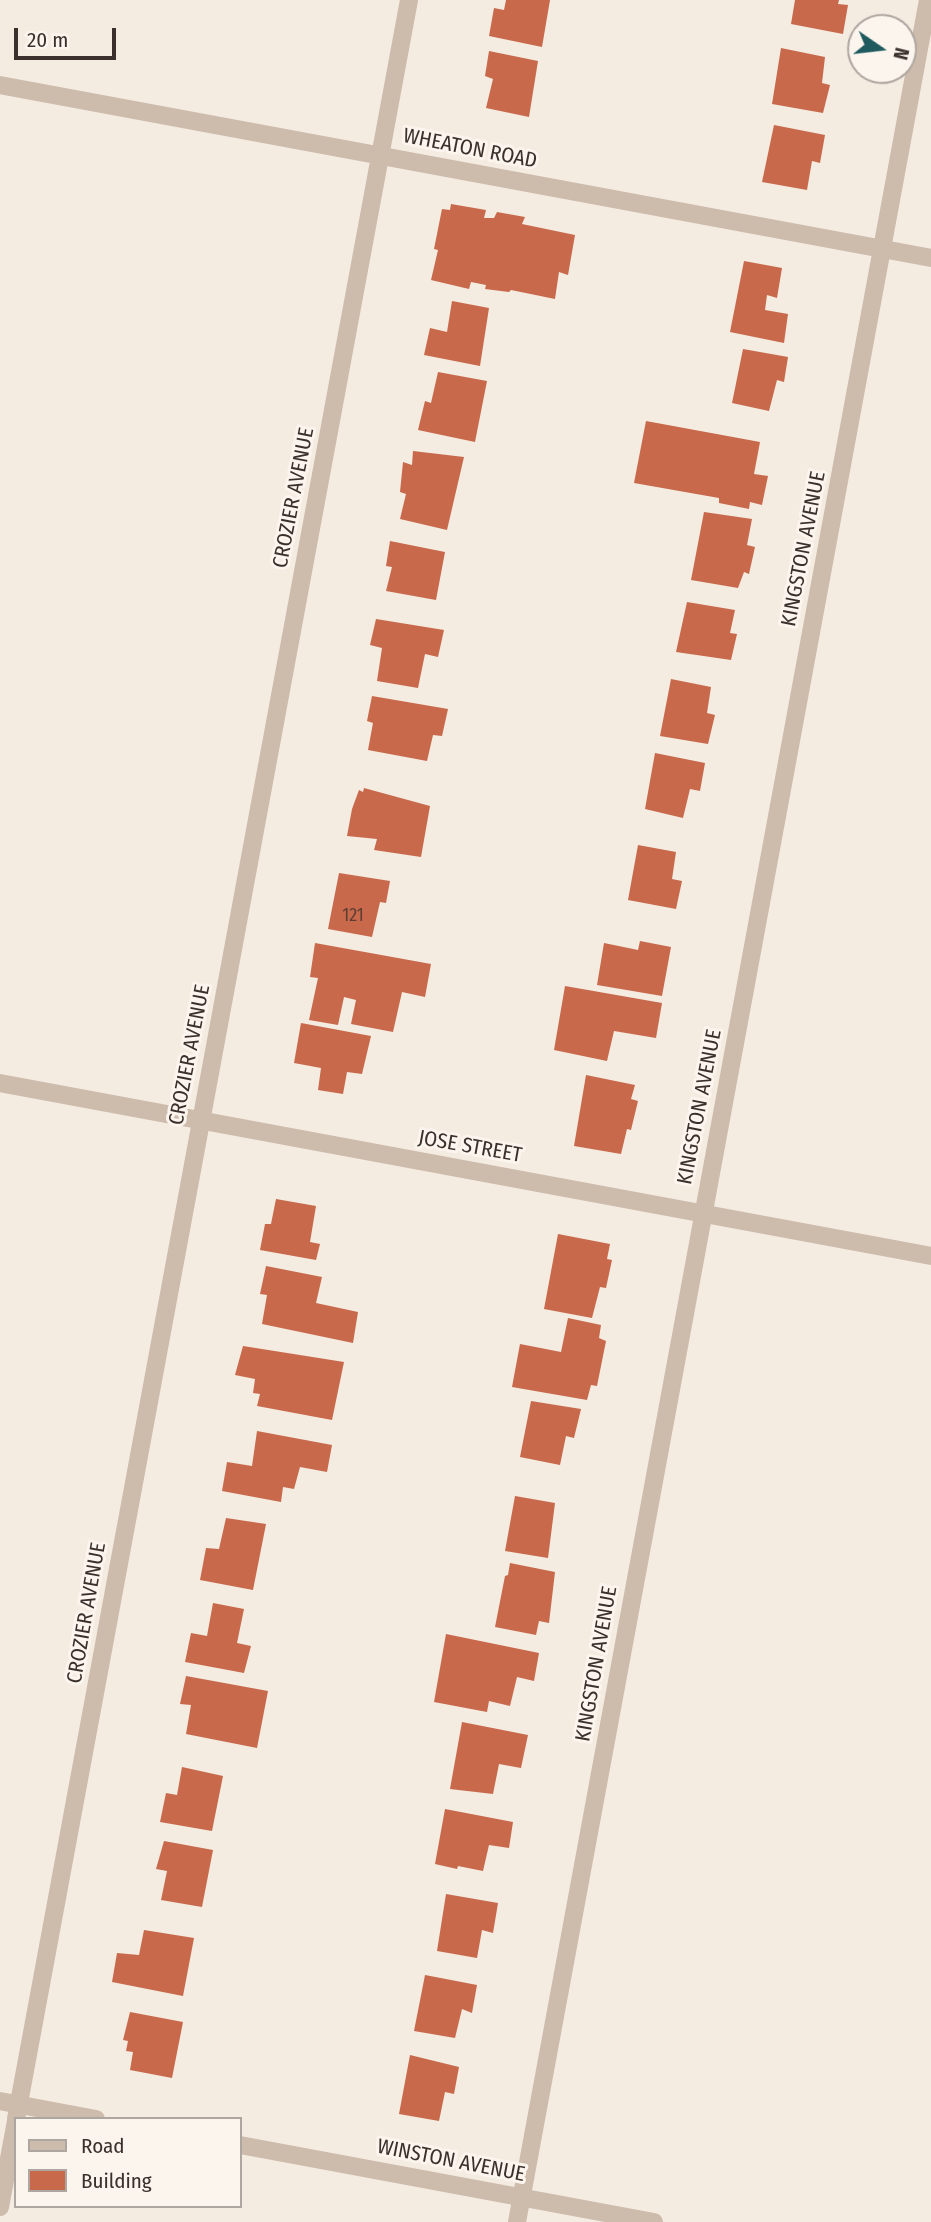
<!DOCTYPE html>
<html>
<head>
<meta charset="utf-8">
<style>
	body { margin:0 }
	#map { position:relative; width:931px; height:2222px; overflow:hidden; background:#f4ebe1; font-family:"Fira Sans Condensed",sans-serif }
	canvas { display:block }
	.legend { position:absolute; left:14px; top:2117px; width:228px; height:91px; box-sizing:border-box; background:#fbf5ee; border:2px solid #aea6a0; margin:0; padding:9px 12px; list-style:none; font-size:21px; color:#3b302b }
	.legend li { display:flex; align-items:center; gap:14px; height:35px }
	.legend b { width:35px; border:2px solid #aea6a0 }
	.north { position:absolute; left:847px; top:14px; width:70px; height:70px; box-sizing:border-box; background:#fbf5ee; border:2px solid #aea6a0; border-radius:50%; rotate:104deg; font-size:19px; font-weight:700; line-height:28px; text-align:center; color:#3b302b }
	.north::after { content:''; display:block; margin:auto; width:24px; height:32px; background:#1f5a5e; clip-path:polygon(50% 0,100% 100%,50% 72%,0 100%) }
	.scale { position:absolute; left:14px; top:28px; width:102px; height:32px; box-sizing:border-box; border:4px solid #3b302b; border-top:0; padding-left:9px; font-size:21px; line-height:24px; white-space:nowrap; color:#3b302b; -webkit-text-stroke:5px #fbf5ee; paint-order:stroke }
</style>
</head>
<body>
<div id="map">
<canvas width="931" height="2222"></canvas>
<ul class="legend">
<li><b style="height:9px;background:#cdbbac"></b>Road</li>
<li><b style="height:19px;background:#c8694b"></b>Building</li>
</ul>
<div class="north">N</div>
<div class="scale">20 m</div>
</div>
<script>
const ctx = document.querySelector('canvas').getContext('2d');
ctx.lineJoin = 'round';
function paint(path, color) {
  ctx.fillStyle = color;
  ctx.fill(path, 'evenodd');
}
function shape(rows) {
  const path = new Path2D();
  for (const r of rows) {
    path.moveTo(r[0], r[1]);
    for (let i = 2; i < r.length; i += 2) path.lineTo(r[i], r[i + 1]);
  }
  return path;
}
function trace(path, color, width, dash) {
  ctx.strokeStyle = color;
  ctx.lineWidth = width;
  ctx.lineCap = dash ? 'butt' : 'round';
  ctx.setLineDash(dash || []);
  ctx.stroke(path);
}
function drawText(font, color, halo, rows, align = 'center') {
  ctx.font = font + ' "Fira Sans Condensed",sans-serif';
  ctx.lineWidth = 6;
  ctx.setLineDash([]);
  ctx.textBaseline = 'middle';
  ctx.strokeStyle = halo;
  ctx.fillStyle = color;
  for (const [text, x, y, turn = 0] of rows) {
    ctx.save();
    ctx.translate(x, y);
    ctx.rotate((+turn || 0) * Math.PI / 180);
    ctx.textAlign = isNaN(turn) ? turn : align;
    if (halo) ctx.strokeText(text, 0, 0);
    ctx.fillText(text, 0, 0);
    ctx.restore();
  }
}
const building = shape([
	[506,0,550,0,542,47,489,36,494,8,504,10],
	[795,0,839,0,838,4,848,5,843,34,791,24],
	[781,48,825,57,822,83,830,85,823,113,772,104],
	[489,51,538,61,529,117,486,108,493,79,485,76],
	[774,125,825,135,820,163,812,161,807,190,762,182],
	[451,204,486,210,484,218,494,218,497,212,525,217,522,224,575,235,568,275,559,272,555,299,511,290,509,292,485,289,486,285,471,282,469,289,431,280,438,250,434,249,442,209,450,210],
	[744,261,782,268,777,298,767,295,765,310,788,314,784,343,730,332],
	[452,301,489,308,480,366,424,355,430,328,447,332],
	[743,349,788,357,784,382,777,380,769,411,732,403],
	[438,372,487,381,475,442,418,430,425,401,431,403],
	[646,421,760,442,754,474,768,476,762,505,750,502,749,509,719,503,719,498,634,483],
	[413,451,464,457,447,530,400,519,406,494,400,492,403,462,412,465],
	[704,512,752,519,747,545,755,547,749,574,744,572,738,588,691,580],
	[390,541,445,552,436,600,386,591,392,567,386,566],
	[687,602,735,610,730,633,737,634,731,660,676,652],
	[376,619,444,630,438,657,425,654,418,688,377,681,382,648,370,645],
	[671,679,711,687,707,713,715,715,708,744,660,736],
	[372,696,448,709,442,736,433,735,427,761,368,750,373,723,367,721],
	[655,753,705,763,700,791,690,789,683,818,645,809],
	[364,788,430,806,421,857,374,850,377,839,347,836,352,809,359,790,363,792],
	[638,845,676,852,672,879,682,881,676,909,628,900],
	[339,873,390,881,386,903,380,902,372,937,328,929],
	[640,941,671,947,662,996,597,985,604,943,638,950],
	[315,943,431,964,425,997,402,992,393,1032,351,1024,356,1000,344,997,338,1025,309,1020,318,978,310,977],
	[565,986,662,1003,656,1038,614,1031,607,1061,554,1050],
	[301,1023,371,1036,362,1074,347,1072,343,1094,318,1090,321,1068,294,1063],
	[586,1075,635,1085,631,1099,638,1101,631,1130,627,1129,621,1154,574,1146],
	[276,1199,316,1206,310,1242,320,1244,316,1260,260,1250,265,1224,271,1224],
	[558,1234,610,1244,607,1259,612,1260,606,1288,600,1287,592,1318,544,1309],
	[266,1266,322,1277,316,1303,358,1312,353,1343,262,1324,267,1295,260,1294],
	[568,1318,601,1325,599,1338,606,1341,597,1386,591,1385,587,1400,512,1387,520,1344,561,1352],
	[243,1346,344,1362,332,1420,257,1406,260,1394,253,1393,255,1379,235,1375],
	[531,1401,581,1409,574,1438,566,1436,560,1465,520,1457],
	[257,1431,332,1445,327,1472,300,1467,294,1489,283,1487,281,1502,222,1491,227,1462,252,1466],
	[515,1496,555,1503,548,1558,505,1551],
	[226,1518,266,1524,253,1590,200,1580,206,1548,219,1549],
	[510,1563,555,1572,549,1623,539,1621,536,1635,495,1627,505,1576,508,1575],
	[213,1603,244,1609,237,1643,251,1646,244,1673,185,1662,191,1633,207,1636],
	[446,1634,539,1653,534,1681,517,1677,510,1706,489,1701,487,1712,434,1702],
	[186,1676,268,1691,257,1748,186,1734,191,1705,180,1704],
	[462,1722,528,1735,521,1768,499,1764,493,1794,450,1789],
	[182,1767,223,1776,212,1831,160,1822,166,1793,177,1795],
	[445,1809,513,1822,509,1848,489,1845,483,1871,458,1866,457,1869,435,1864],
	[164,1841,213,1850,202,1907,161,1900,167,1871,156,1869],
	[446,1894,498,1903,493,1933,482,1930,477,1958,437,1951],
	[144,1930,194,1938,183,1996,112,1982,117,1953,139,1955],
	[425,1975,477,1985,472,2013,462,2009,455,2038,414,2031],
	[130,2012,183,2022,172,2078,130,2070,133,2052,126,2051,128,2041,123,2040],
	[410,2055,459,2067,454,2094,445,2092,439,2121,399,2114]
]);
const minor = shape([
	[0,85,931,258],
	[0,1083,931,1256],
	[16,2119,409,0],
	[0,2207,16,2121],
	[517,2222,928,0]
]);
const tertiary = shape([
	[0,2101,96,2119],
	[240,2145,654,2222]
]);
const numberNames = [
	["121",353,916]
];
const streetNames = [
	["WHEATON ROAD",470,149,11],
	["CROZIER AVENUE",294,498,-79],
	["KINGSTON AVENUE",804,549,-79],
	["CROZIER AVENUE",190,1055,-79],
	["KINGSTON AVENUE",700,1107,-79],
	["JOSE STREET",470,1147,10],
	["CROZIER AVENUE",87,1613,-80],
	["KINGSTON AVENUE",597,1664,-80],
	["WINSTON AVENUE",451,2161,11]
];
paint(building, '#c8694b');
trace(minor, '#cdbbac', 18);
trace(tertiary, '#cdbbac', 18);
drawText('18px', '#5e3e33', null, numberNames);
drawText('21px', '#3b302b', '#fbf5ee', streetNames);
</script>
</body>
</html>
